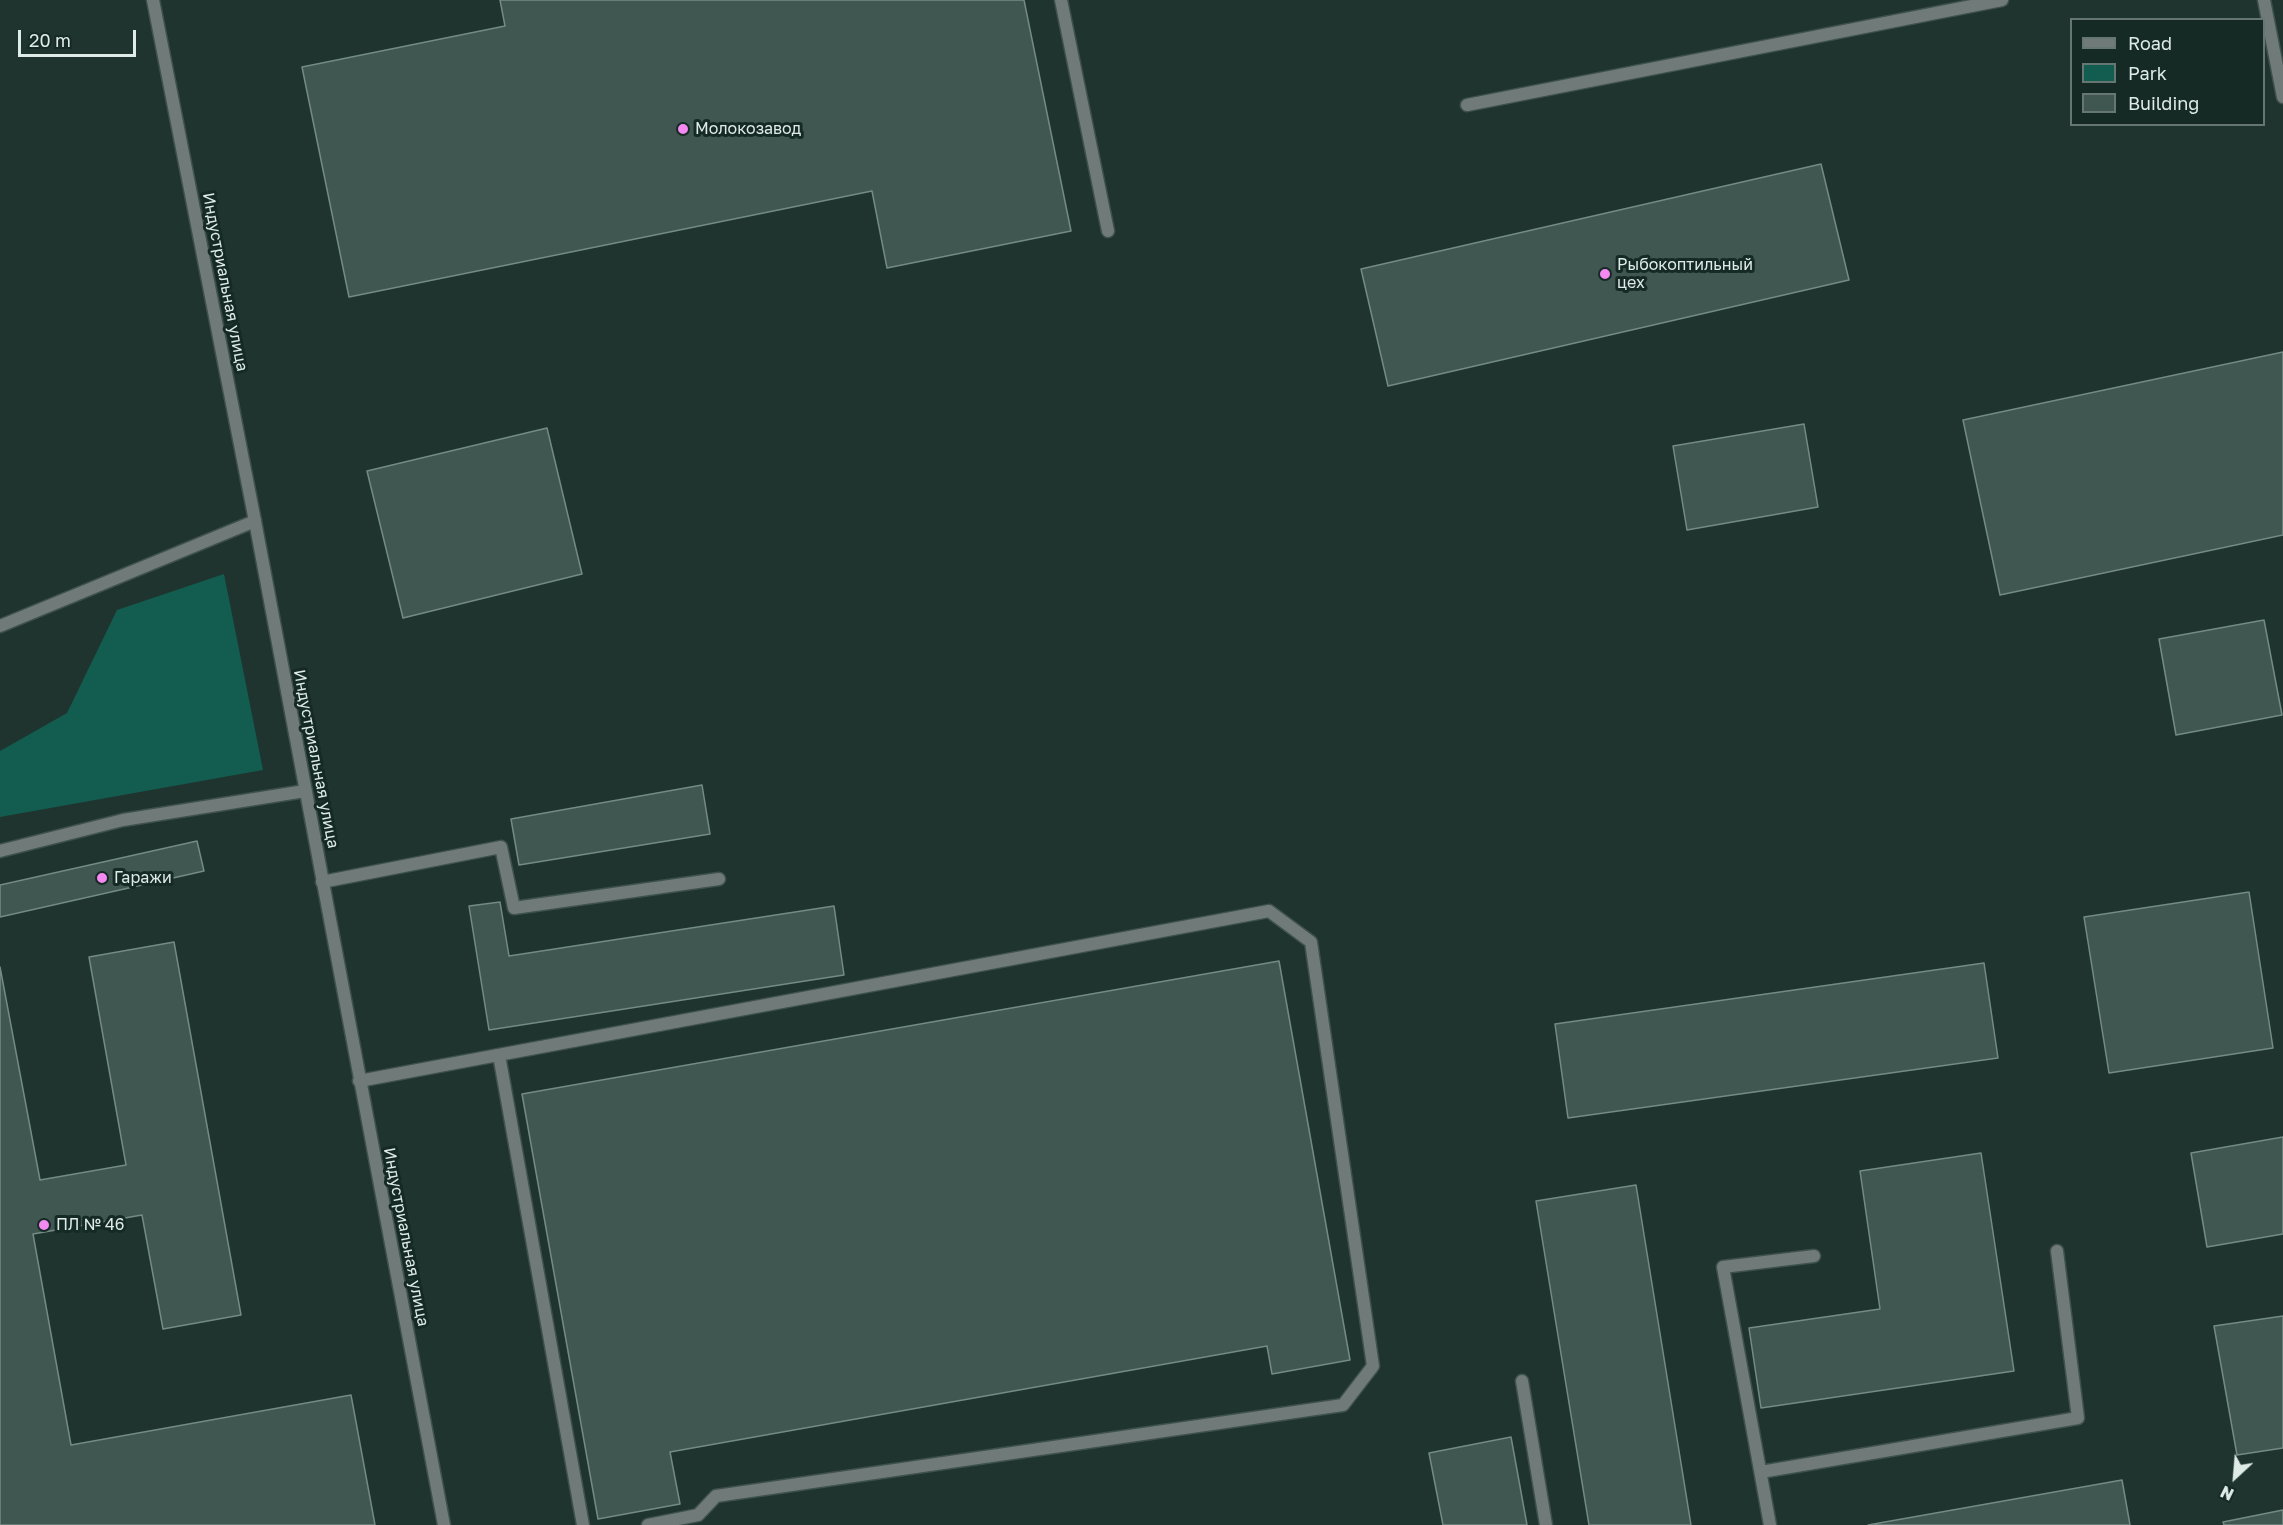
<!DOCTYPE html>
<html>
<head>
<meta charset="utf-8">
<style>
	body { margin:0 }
	#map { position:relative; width:2283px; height:1525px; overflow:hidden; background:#1f342f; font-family:"Golos Text",sans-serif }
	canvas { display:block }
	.legend { position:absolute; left:2070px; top:18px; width:195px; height:108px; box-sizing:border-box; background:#162a25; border:2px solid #667773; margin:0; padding:8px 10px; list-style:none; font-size:18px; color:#deebe7 }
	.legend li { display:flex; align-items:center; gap:12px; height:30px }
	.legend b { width:30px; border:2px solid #667773 }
	.north { position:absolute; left:2205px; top:1447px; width:60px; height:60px; -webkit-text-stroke:4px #162a25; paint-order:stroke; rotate:206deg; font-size:16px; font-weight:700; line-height:24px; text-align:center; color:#deebe7 }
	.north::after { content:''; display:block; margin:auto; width:21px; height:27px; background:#deebe7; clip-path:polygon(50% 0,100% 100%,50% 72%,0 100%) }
	.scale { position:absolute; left:18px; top:30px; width:118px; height:27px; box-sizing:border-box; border:3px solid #deebe7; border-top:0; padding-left:8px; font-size:18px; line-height:21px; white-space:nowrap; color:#deebe7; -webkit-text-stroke:4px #162a25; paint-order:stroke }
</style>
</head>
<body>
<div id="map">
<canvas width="2283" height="1525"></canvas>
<ul class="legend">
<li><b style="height:8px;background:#707a78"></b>Road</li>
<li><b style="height:16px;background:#135c50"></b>Park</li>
<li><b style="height:16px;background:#405650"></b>Building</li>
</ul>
<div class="north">N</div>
<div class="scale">20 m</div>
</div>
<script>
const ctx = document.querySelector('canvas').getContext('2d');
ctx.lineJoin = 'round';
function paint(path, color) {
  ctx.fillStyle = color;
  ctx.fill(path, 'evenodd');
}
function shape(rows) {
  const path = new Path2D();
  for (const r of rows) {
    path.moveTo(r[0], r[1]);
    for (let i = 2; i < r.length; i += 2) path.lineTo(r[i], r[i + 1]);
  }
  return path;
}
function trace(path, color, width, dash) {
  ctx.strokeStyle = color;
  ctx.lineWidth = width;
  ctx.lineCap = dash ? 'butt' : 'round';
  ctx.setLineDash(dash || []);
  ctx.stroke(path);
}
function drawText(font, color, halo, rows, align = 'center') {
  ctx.font = font + ' "Golos Text",sans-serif';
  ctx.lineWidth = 6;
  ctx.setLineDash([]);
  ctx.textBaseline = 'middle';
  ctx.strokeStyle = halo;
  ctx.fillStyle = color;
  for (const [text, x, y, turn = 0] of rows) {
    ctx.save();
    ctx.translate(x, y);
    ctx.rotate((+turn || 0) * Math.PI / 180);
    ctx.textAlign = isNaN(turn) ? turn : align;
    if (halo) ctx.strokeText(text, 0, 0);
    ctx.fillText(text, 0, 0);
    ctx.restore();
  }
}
const green = shape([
	[224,574,263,770,0,817,0,751,67,713,117,610]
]);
const building = shape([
	[500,0,1024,0,1071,231,887,268,872,191,349,297,302,67,505,26,500,0],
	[1821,164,1849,280,1388,386,1361,269,1821,164],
	[2283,352,2283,535,2000,595,1963,420,2283,352],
	[1804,424,1818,507,1687,530,1673,446,1804,424],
	[547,428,582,574,403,618,367,471,547,428],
	[2264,620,2282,715,2176,735,2159,639,2264,620],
	[702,785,710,834,519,865,511,819,702,785],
	[197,841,204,871,0,917,0,885,197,841],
	[2249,892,2273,1048,2109,1073,2084,917,2249,892],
	[500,902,509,956,834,906,844,975,489,1030,469,906,500,902],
	[174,942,241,1315,163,1329,142,1215,33,1234,71,1445,351,1395,375,1525,0,1525,0,967,40,1180,126,1165,89,957,174,942],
	[1279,961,1350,1360,1272,1374,1267,1346,670,1452,680,1504,598,1519,522,1094,1279,961],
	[1984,963,1998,1058,1568,1118,1555,1024,1984,963],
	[2283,1137,2283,1234,2207,1247,2191,1153,2283,1137],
	[1981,1153,2014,1371,1761,1408,1749,1328,1880,1309,1860,1171,1981,1153],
	[1636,1185,1691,1525,1589,1525,1536,1201,1636,1185],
	[2283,1316,2283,1448,2237,1455,2214,1326,2283,1316],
	[1511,1437,1527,1525,1443,1525,1429,1453,1511,1437],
	[2122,1480,2130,1525,1868,1525,2122,1480],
	[2283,1510,2283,1525,2224,1525,2223,1522,2283,1510]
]);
const lane = shape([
	[1061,0,1108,231],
	[2264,0,2283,97],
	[1467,105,2002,0],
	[0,626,255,521],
	[0,851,123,820,305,791],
	[322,882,501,847,514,908,719,879],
	[499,1055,583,1525],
	[359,1081,1269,911,1311,942,1373,1366,1343,1405,716,1496,698,1515,648,1525],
	[1522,1381,1546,1525],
	[1761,1472,2078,1418,2057,1251],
	[1770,1525,1723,1267,1814,1256]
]);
const street = shape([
	[153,0,255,521,444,1525]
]);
const markers = [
	[683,129,6,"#f489f1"],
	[1605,274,6,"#f489f1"],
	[102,878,6,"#f489f1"],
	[44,1225,6,"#f489f1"]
];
const poiNames = [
	["Молокозавод",695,129],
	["Рыбокоптильный",1617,265],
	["цех",1617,283],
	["Гаражи",114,878],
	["ПЛ № 46",56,1225]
];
const streetNames = [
	["Индустриальная улица",225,282,79],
	["Индустриальная улица",316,759,79],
	["Индустриальная улица",406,1237,79]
];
paint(green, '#135c50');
paint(building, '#405650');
trace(building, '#748b85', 1.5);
trace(lane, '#3e514c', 15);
trace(street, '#3e514c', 15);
trace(lane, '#707a78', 12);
trace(street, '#707a78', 12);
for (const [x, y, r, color] of markers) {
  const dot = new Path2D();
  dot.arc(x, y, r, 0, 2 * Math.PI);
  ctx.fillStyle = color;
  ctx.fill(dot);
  trace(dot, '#162a25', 2);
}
drawText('16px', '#deebe7', '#162a25', poiNames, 'left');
drawText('16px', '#deebe7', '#162a25', streetNames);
</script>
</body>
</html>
